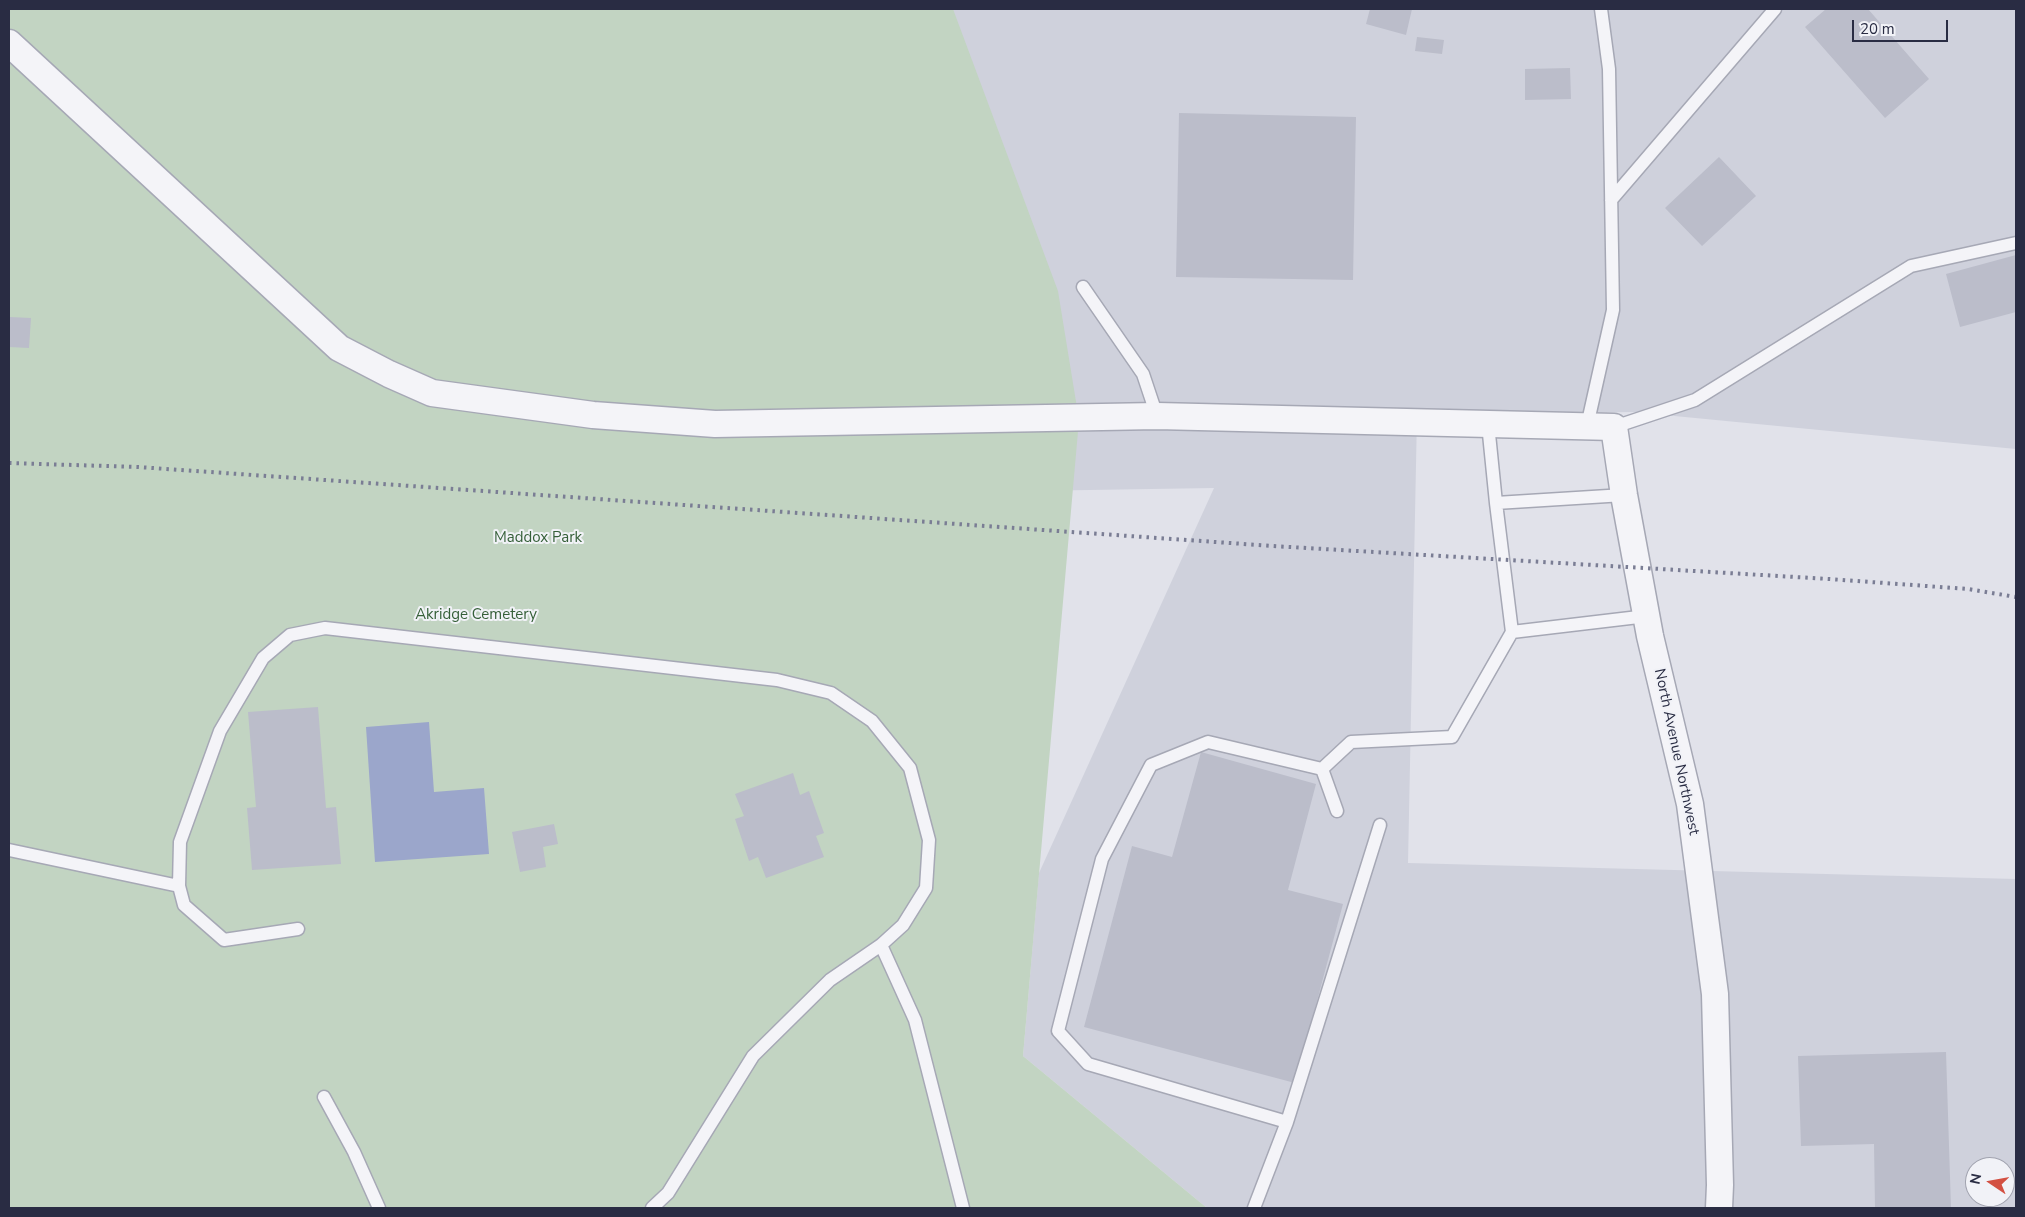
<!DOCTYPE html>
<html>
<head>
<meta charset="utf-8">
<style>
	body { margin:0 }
	#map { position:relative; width:2025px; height:1217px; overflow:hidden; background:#e1e2ea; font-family:"Nunito Sans",sans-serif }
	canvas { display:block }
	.frame { position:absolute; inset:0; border:10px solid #292c43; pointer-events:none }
	.north { position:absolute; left:1965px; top:1157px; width:50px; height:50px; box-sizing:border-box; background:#f1f2f7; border:1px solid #a1a3af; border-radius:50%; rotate:282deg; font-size:14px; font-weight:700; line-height:20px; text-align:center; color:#292c43 }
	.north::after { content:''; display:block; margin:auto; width:18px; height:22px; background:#d35042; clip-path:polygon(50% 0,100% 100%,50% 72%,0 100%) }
	.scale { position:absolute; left:1852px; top:20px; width:96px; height:22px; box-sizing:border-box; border:2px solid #292c43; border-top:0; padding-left:6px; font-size:15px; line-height:18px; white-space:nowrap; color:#292c43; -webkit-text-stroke:4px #f1f2f7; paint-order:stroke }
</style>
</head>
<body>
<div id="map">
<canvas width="2025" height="1217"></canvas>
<div class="frame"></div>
<div class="north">N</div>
<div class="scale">20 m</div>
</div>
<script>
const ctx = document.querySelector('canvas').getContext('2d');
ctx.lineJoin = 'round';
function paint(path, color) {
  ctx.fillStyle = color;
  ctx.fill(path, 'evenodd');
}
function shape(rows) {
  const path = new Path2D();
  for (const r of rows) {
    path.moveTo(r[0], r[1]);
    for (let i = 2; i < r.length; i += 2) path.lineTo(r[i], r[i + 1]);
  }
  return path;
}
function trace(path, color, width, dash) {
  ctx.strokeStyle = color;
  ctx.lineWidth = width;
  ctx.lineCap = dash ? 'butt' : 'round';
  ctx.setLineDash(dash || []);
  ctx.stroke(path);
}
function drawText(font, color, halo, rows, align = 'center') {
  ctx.font = font + ' "Nunito Sans",sans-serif';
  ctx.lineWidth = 4;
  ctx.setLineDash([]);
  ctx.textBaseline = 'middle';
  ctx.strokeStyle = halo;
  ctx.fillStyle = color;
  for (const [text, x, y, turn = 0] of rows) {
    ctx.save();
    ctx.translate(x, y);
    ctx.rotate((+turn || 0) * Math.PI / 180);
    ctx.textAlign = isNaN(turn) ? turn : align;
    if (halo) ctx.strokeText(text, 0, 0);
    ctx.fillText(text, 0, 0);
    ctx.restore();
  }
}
const built = shape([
	[946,9,2016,9,2016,449,1633,412,1417,415,1408,863,2016,879,2016,1208,1207,1208,1023,1056,1039,873,1214,488,1027,491],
	[1975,1167,2005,1167,2005,1197,1975,1197]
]);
const green = shape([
	[9,9,953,9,1058,291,1079,420,1023,1056,1207,1208,9,1208]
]);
const water = shape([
	[429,722,434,792,484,788,489,854,375,862,366,727]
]);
const building = shape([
	[1370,9,1412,9,1406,35,1366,24],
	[1826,9,1868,9,1929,79,1885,118,1805,27],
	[1417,37,1444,40,1442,54,1415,51],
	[1570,68,1571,99,1525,100,1525,69],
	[1179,113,1356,117,1353,280,1176,277],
	[1719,157,1756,196,1702,246,1665,208],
	[2016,255,2016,312,1960,327,1946,274],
	[9,317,31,318,29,348,9,347],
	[318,707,326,808,336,807,341,864,252,870,247,808,256,807,248,712],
	[1201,752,1316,784,1288,890,1343,904,1295,1083,1084,1027,1132,846,1172,857],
	[793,773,800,795,809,791,824,833,816,836,824,857,766,878,758,857,749,861,735,819,744,816,735,794],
	[554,824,558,844,543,847,546,867,520,872,512,832],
	[1946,1052,1951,1208,1875,1208,1874,1144,1801,1146,1798,1056]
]);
const service = shape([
	[1611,200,1775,9],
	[1083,287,1143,374,1157,416],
	[1488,424,1496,503],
	[1587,426,1613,310,1609,69,1601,9],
	[1614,427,1695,400,1911,266,2016,243],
	[1512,632,1496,503,1624,495],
	[1322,769,1351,742,1452,737,1512,632,1647,616],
	[9,850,179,886],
	[298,929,224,940,184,905,179,886,180,842,220,731,263,658,290,635,325,628,777,680,831,693,872,721,910,768,929,840,926,888,903,925,881,945,830,980,753,1056,668,1193,652,1208],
	[881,945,915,1020,963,1208],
	[324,1097,354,1152,379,1208],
	[1287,1122,1088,1064,1058,1031,1102,859,1151,765,1208,742,1322,769,1337,811],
	[1254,1208,1287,1122,1380,825]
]);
const minor = shape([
	[9,43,339,348,389,374,432,393,593,415,715,424,1157,416,1614,427,1624,495,1650,636,1690,804,1715,994,1720,1185,1719,1208]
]);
const rail = shape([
	[9,463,138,467,1273,546,1829,579,1968,589,2016,597]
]);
const parkNames = [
	["Maddox Park",538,538],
	["Akridge Cemetery",476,615]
];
const streetNames = [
	["North Avenue Northwest",1676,752,78]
];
paint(built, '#cfd1dc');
paint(green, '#c2d4c2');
paint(water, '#9ba6cb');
paint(building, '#bbbdca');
trace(service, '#a6a8b5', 15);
trace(minor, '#a6a8b5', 29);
trace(service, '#f4f4f8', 12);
trace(minor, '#f4f4f8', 26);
trace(rail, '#7a7d94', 4, [2.5, 5]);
drawText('15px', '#355f38', '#f1f2f7', parkNames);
drawText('15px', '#292c43', '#f1f2f7', streetNames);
</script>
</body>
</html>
